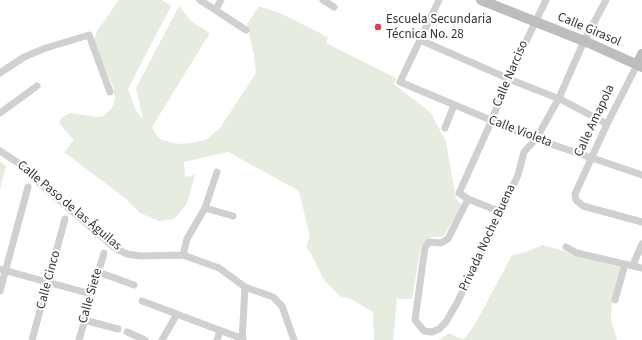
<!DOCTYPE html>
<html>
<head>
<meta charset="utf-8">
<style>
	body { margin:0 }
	canvas { display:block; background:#fff }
</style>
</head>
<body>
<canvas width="642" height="340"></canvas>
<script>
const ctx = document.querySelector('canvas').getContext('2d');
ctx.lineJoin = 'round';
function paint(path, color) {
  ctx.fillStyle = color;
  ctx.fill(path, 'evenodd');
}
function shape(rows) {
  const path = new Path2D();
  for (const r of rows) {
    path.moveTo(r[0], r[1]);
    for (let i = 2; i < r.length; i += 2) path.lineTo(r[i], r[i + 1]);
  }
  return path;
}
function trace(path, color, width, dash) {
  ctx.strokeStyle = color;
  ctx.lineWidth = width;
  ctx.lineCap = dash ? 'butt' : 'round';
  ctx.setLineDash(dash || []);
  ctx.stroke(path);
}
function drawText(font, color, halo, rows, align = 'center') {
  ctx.font = font + ' "Source Sans 3",sans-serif';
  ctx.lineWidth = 4;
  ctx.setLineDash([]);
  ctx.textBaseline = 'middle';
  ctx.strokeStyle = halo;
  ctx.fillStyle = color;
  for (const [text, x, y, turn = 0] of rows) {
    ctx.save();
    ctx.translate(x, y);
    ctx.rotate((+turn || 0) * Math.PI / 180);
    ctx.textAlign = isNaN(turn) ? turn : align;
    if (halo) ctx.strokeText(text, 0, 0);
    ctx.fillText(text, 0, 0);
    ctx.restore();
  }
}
const green = shape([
	[119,0,162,0,171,6,128,89,136,111,143,119,136,88,179,6,192,22,210,33,152,127,158,137,162,140,178,144,189,143,206,140,220,128,256,73,254,55,247,24,259,6,280,13,328,37,326,43,396,78,394,84,431,113,446,142,456,199,462,205,444,236,429,238,421,245,412,299,397,299,393,340,374,340,373,312,351,299,341,297,323,279,312,255,306,247,310,237,299,191,228,152,184,162,185,177,195,175,187,204,174,219,159,221,140,213,125,198,64,152,74,140,59,123,61,118,70,113,97,117,103,116,111,109,114,103,115,98,113,87,94,40,97,31],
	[0,161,6,166,0,190],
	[543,245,622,268,612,304,611,320,617,340,439,340,449,333,459,338,464,339,474,326,512,255,523,253]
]);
const street = shape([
	[200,0,246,30],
	[323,0,334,7],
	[439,0,400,82,536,139,642,175],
	[216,9,221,0],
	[420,40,514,81,562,100,607,124],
	[637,65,607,124,575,194,576,200,583,206,642,222],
	[0,73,24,57,46,48,89,35,110,92],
	[0,113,37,86],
	[445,128,454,105],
	[0,151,23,166,36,180,115,248,127,254,140,256,183,255,219,268,245,287,273,297,282,306,294,340],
	[468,199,448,239,441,243,429,242,425,247,415,320,424,331,432,332,439,329,446,322,457,303,501,212,518,175,524,152,536,139,559,98,584,41,606,0],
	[205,208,233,216],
	[501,212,468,199,459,193,491,122,508,79,546,0],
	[566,247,577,253,642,268],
	[183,255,187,239,205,208,217,172],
	[633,265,642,244],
	[0,269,91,294],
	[98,272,134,285],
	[0,291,28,187],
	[615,300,625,264],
	[142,301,243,339],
	[84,320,118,329],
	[127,332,145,340],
	[32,340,65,219],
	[79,340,104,253],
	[162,340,177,314],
	[217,340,220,331],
	[242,340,245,287]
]);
const secondary = shape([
	[481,0,589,43,642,67],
	[637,65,642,54]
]);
const markers = [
	[378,27,4,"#e63946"]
];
const poiNames = [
	["Escuela Secundaria",386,20],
	["Técnica No. 28",386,35]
];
const streetNames = [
	["Calle Girasol",589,30,23],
	["Calle Narciso",511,74,-67],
	["Calle Amapola",595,121,-65],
	["Calle Violeta",520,132,21],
	["Calle Paso de las Águilas",69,206,40],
	["Privada Noche Buena",488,238,-65],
	["Calle Cinco",49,280,-75],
	["Calle Siete",91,296,-74]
];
paint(green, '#e6ecdf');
trace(street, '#d0d0d0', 7);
trace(secondary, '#bdbdbd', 10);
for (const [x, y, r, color] of markers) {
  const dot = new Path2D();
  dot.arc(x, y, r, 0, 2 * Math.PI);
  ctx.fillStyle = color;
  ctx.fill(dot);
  trace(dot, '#fff', 1.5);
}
drawText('13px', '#333', '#fff', poiNames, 'left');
drawText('13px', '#333', '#fff', streetNames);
</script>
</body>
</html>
